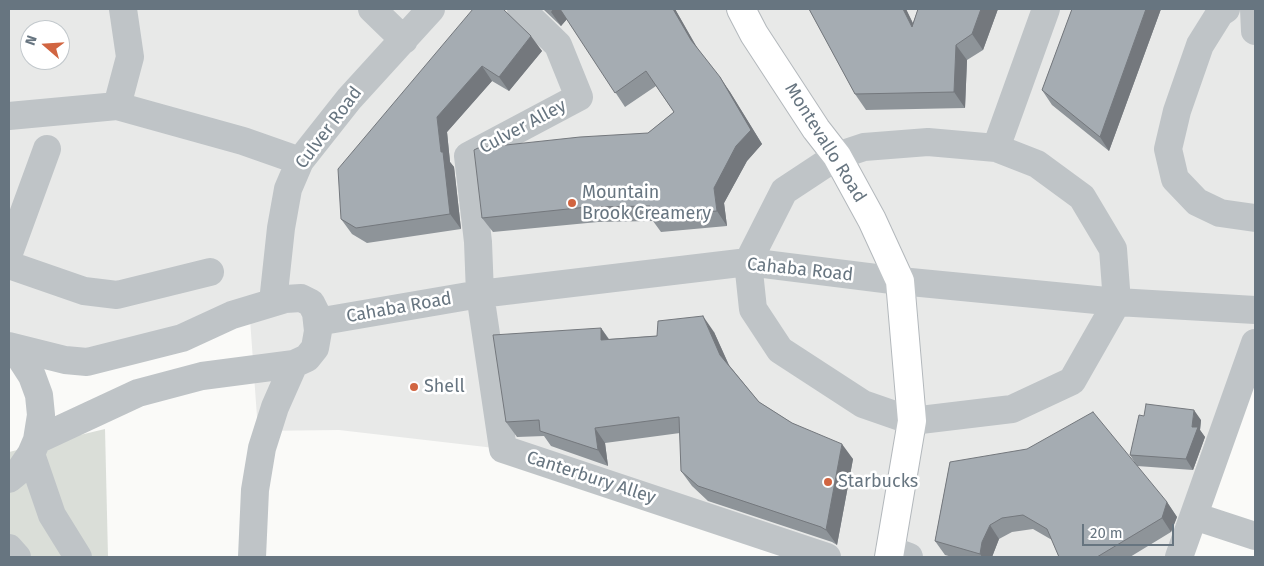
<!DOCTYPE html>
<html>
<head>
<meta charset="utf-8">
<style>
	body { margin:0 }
	#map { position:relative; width:1264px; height:566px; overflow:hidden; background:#fafaf8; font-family:"Fira Sans",sans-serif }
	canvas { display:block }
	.frame { position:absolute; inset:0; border:10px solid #677580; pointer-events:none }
	.north { position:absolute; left:20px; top:20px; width:50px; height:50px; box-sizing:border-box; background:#fff; border:1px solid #c2c8cc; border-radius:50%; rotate:289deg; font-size:14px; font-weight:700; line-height:20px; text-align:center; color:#677580 }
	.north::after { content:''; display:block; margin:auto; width:18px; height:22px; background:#d16541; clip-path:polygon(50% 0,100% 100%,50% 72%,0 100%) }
	.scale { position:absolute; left:1082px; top:524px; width:92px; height:22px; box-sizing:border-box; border:2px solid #677580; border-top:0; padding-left:6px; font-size:15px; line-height:18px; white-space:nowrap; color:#677580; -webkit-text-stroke:4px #fff; paint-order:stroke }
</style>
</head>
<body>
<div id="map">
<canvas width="1264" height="566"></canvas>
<div class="frame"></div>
<div class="north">N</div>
<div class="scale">20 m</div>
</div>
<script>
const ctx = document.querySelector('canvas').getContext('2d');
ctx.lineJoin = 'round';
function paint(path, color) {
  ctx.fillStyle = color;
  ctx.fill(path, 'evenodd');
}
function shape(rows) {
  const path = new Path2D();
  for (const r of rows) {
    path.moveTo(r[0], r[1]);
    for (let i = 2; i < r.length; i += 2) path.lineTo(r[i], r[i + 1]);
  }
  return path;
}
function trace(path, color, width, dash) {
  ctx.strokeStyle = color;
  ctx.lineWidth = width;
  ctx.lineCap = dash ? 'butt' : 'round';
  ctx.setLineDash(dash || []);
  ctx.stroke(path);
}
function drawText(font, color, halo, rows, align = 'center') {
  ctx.font = font + ' "Fira Sans",sans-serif';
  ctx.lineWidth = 5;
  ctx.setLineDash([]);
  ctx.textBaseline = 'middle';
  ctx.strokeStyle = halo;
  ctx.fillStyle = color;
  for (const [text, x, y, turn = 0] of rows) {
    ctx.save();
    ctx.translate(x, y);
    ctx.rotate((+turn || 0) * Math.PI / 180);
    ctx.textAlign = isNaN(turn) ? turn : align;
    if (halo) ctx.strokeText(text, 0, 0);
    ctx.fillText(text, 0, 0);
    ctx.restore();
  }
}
const built = shape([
	[9,9,1255,9,1255,343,1179,557,827,557,503,449,339,430,258,431,250,319,81,357,9,334],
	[30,30,60,30,60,60,30,60]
]);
const green = shape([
	[105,429,108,557,9,557,9,452]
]);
const minor = shape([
	[372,9,404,40],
	[521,9,558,45,579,97,468,156,478,242,480,294,503,449,827,557],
	[1226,9,1220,13,1200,45,1177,111,1168,149,1175,179,1197,202,1220,213,1255,218],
	[1254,9,1255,31],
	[117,106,130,57,123,9],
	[9,116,117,106,243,141,300,161],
	[928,142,996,148,1037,164,1082,197,1113,249,1117,302,1072,381,1012,409,912,421,863,404,780,350,753,309,748,262,784,191,837,156,864,147,928,142],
	[996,148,1046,9],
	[9,253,47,149],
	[9,265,84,291,117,295,210,272],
	[273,302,281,228,288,189,300,161,349,99,431,9],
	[317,322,480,294,748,262,900,281,1117,302,1255,310],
	[9,346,65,360,87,362,182,338,232,315,285,299,301,298,311,303,316,313,318,331,315,348,307,358,294,364,202,376,138,393,37,440],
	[9,347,21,359,32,376,39,395,41,415,37,440,31,454,20,470,9,479],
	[31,454,52,515,78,557],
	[1194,516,1255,536],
	[9,548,17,557],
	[890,550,909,557],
	[252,557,255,490,262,448,275,407,294,364],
	[1179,557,1255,343]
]);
const major = shape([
	[741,9,754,34,816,129,837,156,872,220,900,281,912,421,889,557]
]);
const wall = shape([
	[543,9,675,9,698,49,730,92,762,144,747,161,724,203,727,226,661,232,653,221,598,222,493,232,482,218,648,133,674,112,656,86,625,107,567,19,561,26],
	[809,9,906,9,913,23,918,9,998,9,983,50,967,60,965,108,866,110,855,94],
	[1072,9,1161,9,1109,151,1052,105,1042,90],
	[506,12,542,51,509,91,492,81,447,132,450,162,454,167,461,229,367,243,352,234,341,219],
	[601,328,609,339,714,332,729,365,759,402,792,423,853,459,837,545,832,542,708,501,692,486,681,471,680,433,605,443,608,466,551,446,544,436,517,437,506,422],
	[1144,416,1201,420,1200,430,1205,437,1193,470,1137,466,1130,455],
	[950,462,1167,502,1177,517,1171,532,1130,557,1059,557,1052,540,1033,529,1012,532,999,539,992,557,952,557,945,555,935,541]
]);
const shadedWall = shape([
	[553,9,560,9,567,19,561,26,551,12],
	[673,9,675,9,701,55,691,40],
	[903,9,906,9,922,43,912,27],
	[981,9,998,9,983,50,972,34],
	[1146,9,1161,9,1109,151,1100,137],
	[531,36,542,51,509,91,499,77],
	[956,45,967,60,965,108,954,92],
	[482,66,492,81,447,132,450,162,454,167,461,229,450,214,441,152,437,117],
	[720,77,730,92,762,144,747,161,724,203,727,226,717,211,714,188],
	[703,316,714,332,731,370,720,355],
	[601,328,611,343,601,340],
	[1194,410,1201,420,1200,430,1205,437,1193,470,1186,459,1192,427],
	[595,428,605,443,608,466,598,450],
	[842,444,853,459,837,545,826,530],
	[1167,502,1177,517,1171,532,1162,518],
	[990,525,999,539,992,557,982,557,980,554,982,542]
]);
const building = shape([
	[473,9,503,9,531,36,499,77,482,66,437,117,441,152,443,152,450,214,356,228,341,219,338,169,473,9],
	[560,9,673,9,691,40,720,77,751,130,736,146,714,188,717,211,651,217,650,206,587,207,482,218,474,150,478,148,580,137,648,133,674,112,646,71,615,93,560,9],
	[809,9,903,9,912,27,918,9,981,9,972,34,956,45,954,92,855,94,809,9],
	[1072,9,1146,9,1100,137,1042,90,1072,9],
	[703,316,720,355,759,402,792,423,842,444,826,530,821,527,698,486,681,471,679,417,595,428,598,450,540,431,539,420,506,422,493,335,601,328,601,340,657,336,658,321,703,316],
	[1146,404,1194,410,1192,427,1198,427,1186,459,1130,455,1139,415,1144,416,1146,404],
	[1093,412,1167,502,1162,518,1097,557,1059,557,1047,529,1023,515,1002,518,990,525,982,542,980,554,935,541,950,462,1027,449,1093,412]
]);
const markers = [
	[572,203,5,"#d16541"],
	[414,387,5,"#d16541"],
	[828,482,5,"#d16541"]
];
const streetNames = [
	["Culver Alley",523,127,-28],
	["Culver Road",329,128,-53],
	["Montevallo Road",825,143,58],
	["Cahaba Road",800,270,6],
	["Cahaba Road",399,308,-10],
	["Canterbury Alley",591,478,18]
];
const poiNames = [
	["Mountain",582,193],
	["Brook Creamery",582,214],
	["Shell",424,387],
	["Starbucks",838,482]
];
paint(built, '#e8e9e8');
paint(green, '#daded8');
trace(major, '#b3b8bc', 30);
trace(minor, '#bfc4c7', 28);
trace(major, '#fff', 28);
paint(wall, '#8e9499');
paint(shadedWall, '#74787d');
paint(building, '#a5acb2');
trace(building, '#74787d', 1);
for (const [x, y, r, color] of markers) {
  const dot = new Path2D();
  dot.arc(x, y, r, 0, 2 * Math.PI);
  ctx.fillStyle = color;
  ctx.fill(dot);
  trace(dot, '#fff', 2);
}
drawText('18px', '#677580', '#fff', streetNames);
drawText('18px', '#677580', '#fff', poiNames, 'left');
</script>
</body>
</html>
